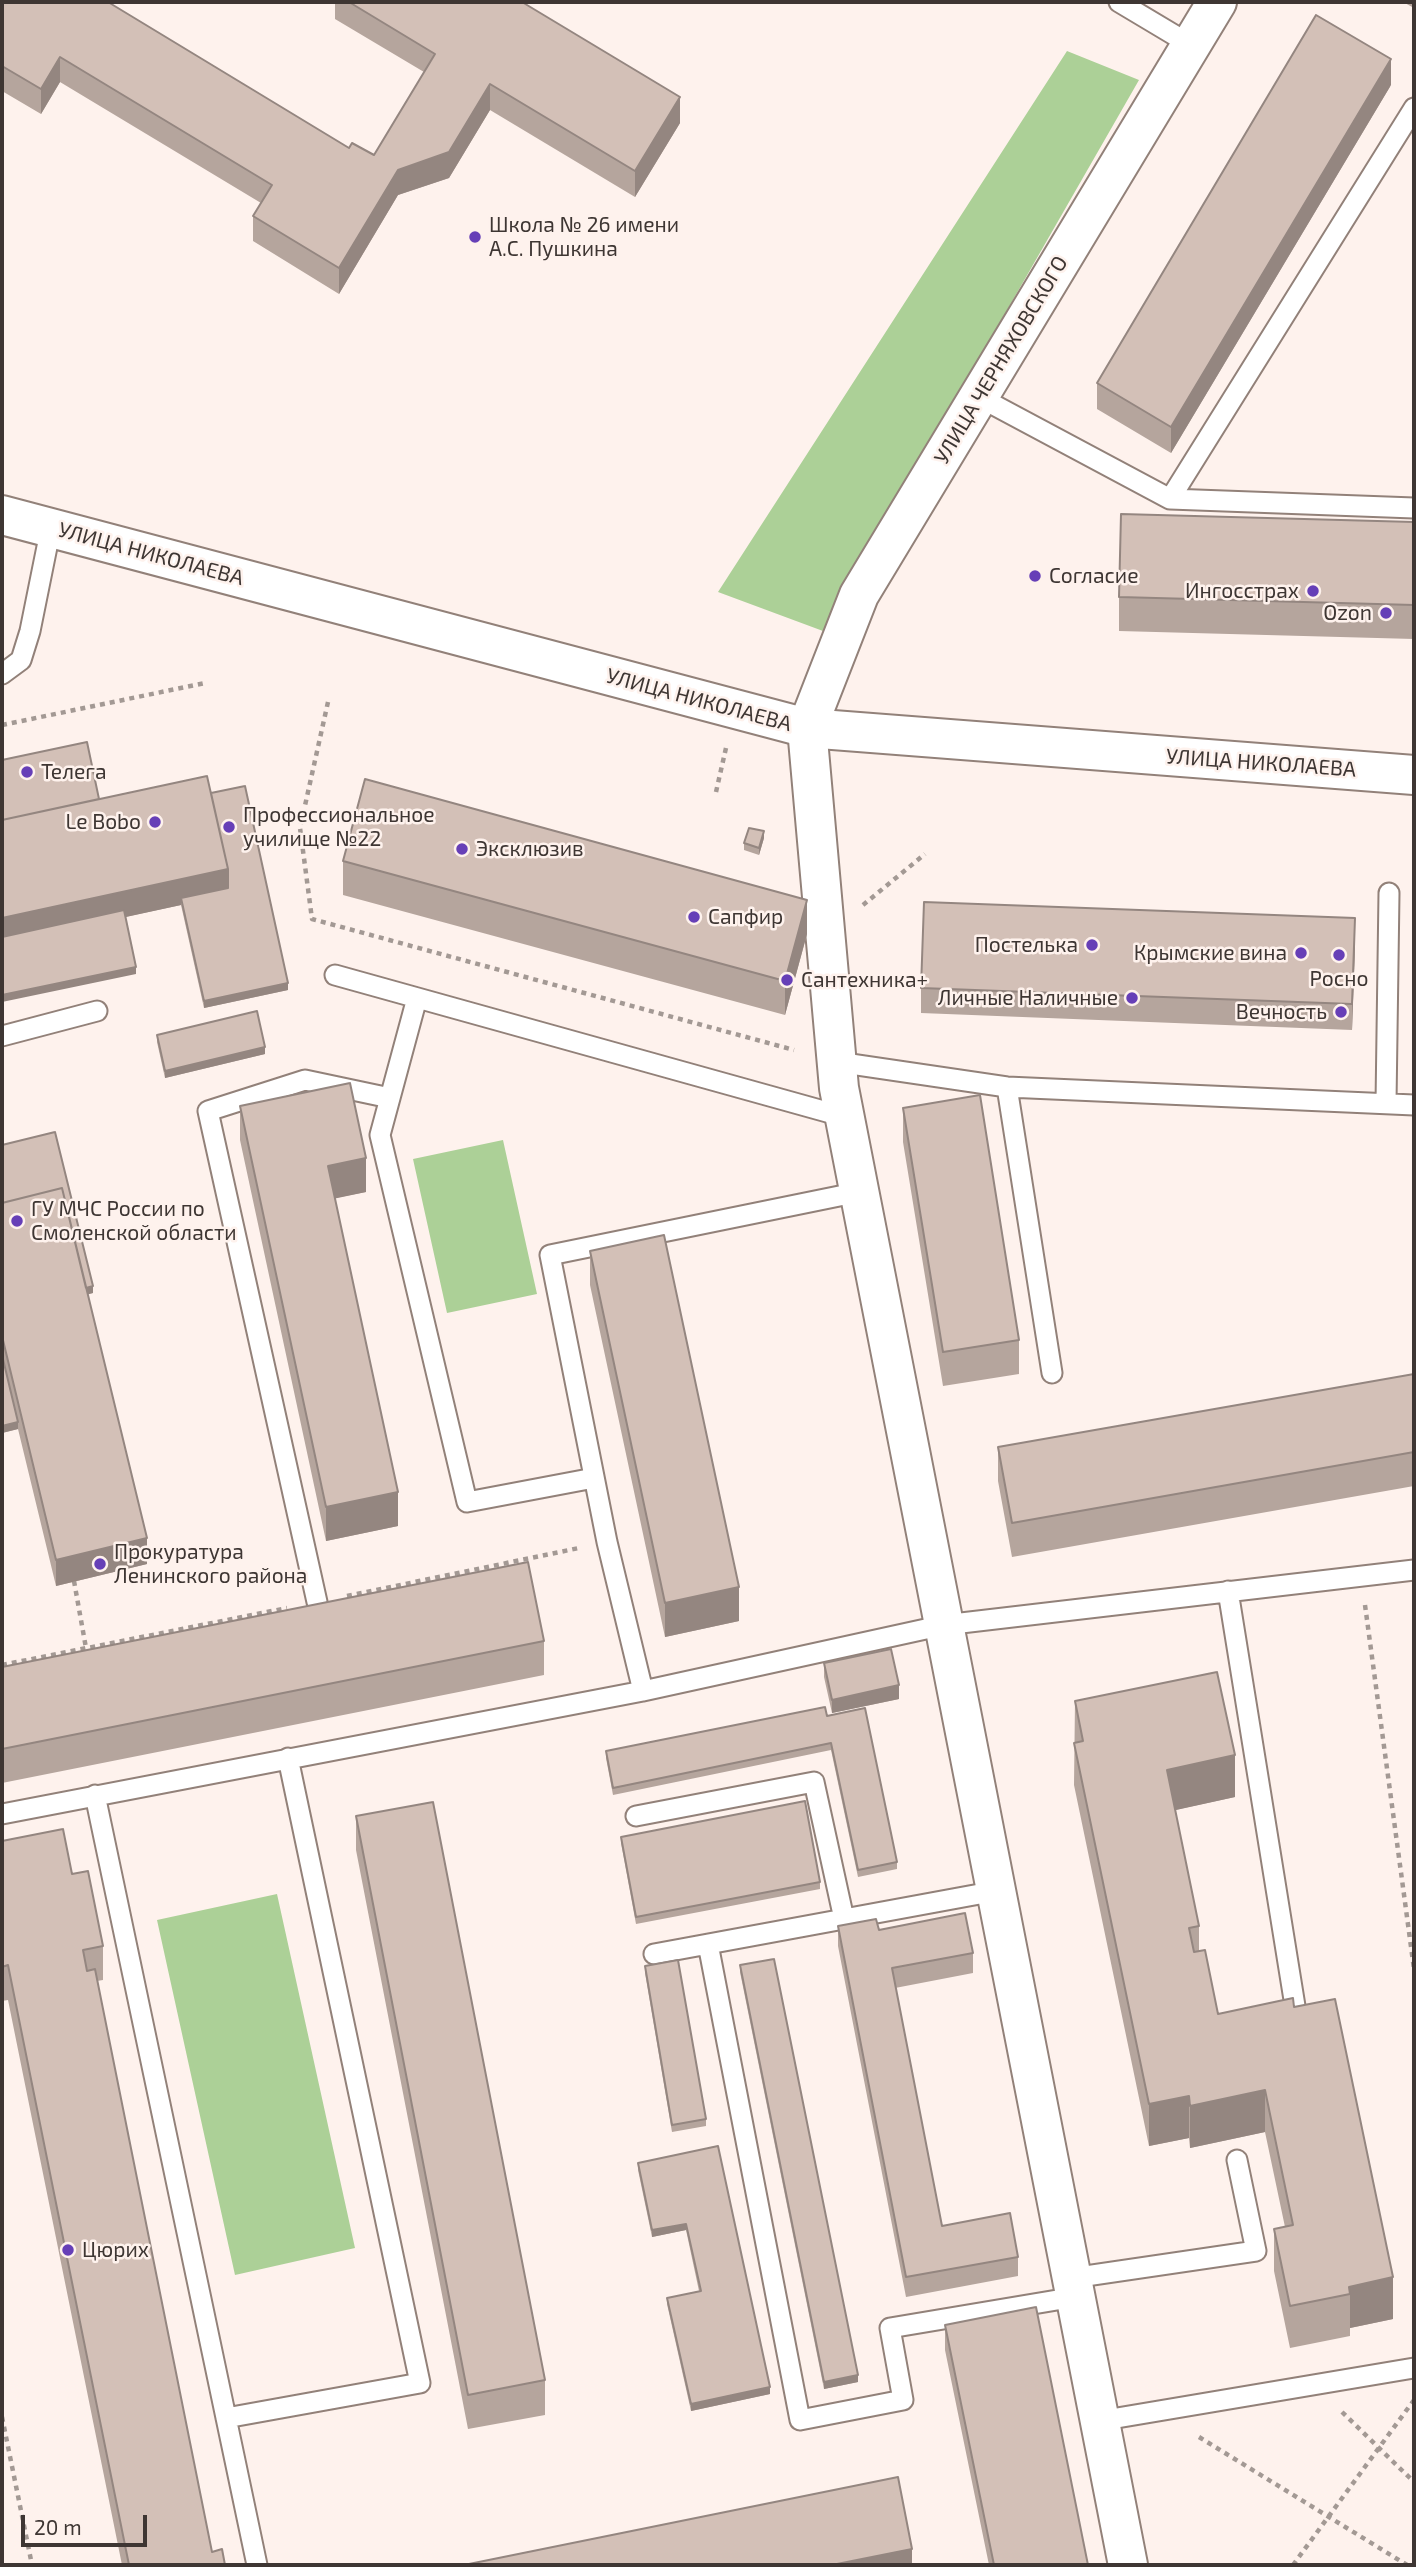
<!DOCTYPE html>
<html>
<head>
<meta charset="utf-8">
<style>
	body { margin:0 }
	#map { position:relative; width:1416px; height:2567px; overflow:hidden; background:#fef2ed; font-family:"Exo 2",sans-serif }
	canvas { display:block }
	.frame { position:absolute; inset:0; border:4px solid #3e3633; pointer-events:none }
	.scale { position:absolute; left:21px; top:2515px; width:126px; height:32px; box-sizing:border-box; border:4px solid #3e3633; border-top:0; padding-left:9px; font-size:21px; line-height:24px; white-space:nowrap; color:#3e3633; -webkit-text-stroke:5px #fef2ed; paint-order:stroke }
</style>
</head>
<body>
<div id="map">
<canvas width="1416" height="2567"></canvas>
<div class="frame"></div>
<div class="scale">20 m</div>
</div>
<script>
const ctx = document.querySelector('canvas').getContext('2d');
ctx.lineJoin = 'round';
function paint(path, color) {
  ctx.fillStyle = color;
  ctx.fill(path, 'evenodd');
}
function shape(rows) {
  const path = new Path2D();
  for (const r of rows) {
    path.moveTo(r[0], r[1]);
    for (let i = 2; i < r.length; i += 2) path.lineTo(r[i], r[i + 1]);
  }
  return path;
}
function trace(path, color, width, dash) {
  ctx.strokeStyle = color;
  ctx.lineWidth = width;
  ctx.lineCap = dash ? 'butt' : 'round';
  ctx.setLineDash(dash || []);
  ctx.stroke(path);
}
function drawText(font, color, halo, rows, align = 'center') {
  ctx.font = font + ' "Exo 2",sans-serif';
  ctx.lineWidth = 5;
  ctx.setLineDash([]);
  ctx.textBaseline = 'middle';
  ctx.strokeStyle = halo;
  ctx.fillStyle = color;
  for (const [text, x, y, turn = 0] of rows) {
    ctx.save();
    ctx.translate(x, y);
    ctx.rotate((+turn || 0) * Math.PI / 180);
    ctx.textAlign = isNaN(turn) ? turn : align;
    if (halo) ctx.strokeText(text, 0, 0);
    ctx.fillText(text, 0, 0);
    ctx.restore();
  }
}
const green = shape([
	[1067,51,1139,80,823,631,718,592],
	[503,1140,537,1294,447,1313,413,1159],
	[277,1894,355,2248,235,2275,157,1920]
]);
const path = shape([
	[328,702,300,828,312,919,794,1050],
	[2,725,205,683],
	[716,792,726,748],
	[863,905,925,854],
	[74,1581,86,1648],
	[347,1596,579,1548],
	[1365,1605,1414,1969],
	[2,1665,287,1608],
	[1342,2412,1414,2482],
	[2,2417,32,2565],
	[1199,2437,1407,2565],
	[1293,2565,1414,2400]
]);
const lane = shape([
	[1119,2,1191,45],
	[979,397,1170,499,1414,508],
	[1170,499,1414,108],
	[2,674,21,660,30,631,51,527],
	[335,975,845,1117],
	[417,998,380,1135,467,1502,594,1478],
	[2,1036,97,1011],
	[837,1062,1007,1087,1414,1105],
	[1007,1087,1052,1373],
	[1386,1103,1389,893],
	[1228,1591,1295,2006],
	[317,1602,208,1111,305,1080,390,1098],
	[643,1691,607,1542,550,1255,859,1192],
	[95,1795,257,2565],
	[2,1814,643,1691,944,1625,1414,1570],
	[636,1816,814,1782,844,1919],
	[708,1944,800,2420,903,2400,890,2328,1075,2297],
	[654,1954,996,1891],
	[1072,2278,1256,2251,1237,2160],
	[226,2418,420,2383,288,1758],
	[1099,2421,1414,2368]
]);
const street = shape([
	[807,728,839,1088,1128,2565]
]);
const secondary = shape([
	[807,728,859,595,1217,2]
]);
const primary = shape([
	[2,515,807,728,1414,775]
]);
const wall = shape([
	[2,2,349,148,374,155,424,72,335,19,335,2,522,2,680,123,635,197,490,110,449,178,398,195,339,294,253,241,253,216,261,203,60,82,41,114,2,91],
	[1403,2,1414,2,1414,8],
	[1391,85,1171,453,1097,409,1097,383],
	[1414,522,1414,639,1119,631,1119,597],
	[211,793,288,990,204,1008,181,905,125,917,136,974,99,799],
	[764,838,759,855,744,850,744,843],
	[343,861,807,934,785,1015,343,895],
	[1355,944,1352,1030,921,1013,921,988],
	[157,1035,265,1054,165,1078,157,1042],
	[240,1106,366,1192,335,1198,398,1526,326,1541,240,1140],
	[903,1108,1019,1340,1019,1374,943,1386,903,1142],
	[2,1145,93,1293,87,1294,147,1564,56,1586,18,1429,2,1433],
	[590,1251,739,1621,665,1637,590,1285],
	[1414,1374,1414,1486,1012,1557,998,1481,998,1447],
	[544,1641,544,1675,2,1783,2,1667],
	[824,1663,899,1699,832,1713,824,1677],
	[1075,1701,1235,1797,1175,1810,1199,1926,1199,1951,1218,2014,1294,2007,1393,2319,1350,2328,1350,2336,1290,2348,1274,2271,1274,2229,1285,2227,1265,2132,1190,2148,1189,2138,1149,2146,1074,1785],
	[827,1716,897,1862,897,1869,858,1877,831,1750,613,1795,606,1758,606,1751],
	[356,1816,545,2380,545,2415,468,2429,356,1850],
	[621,1837,820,1882,820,1889,636,1924,621,1843],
	[2,1841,72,1874,103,1946,103,1980,97,1981,212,2552,225,2565,122,2565,8,2000,2,2001],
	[838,1926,879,1930,973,1953,973,1973,895,1988,942,2226,1018,2257,1018,2276,906,2297,838,1946],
	[740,1965,858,2382,824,2389,740,1972],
	[645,1966,706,2119,706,2126,672,2132,645,1973],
	[718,2146,770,2394,691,2411,667,2304,667,2298,699,2291,686,2230,652,2237,638,2170,638,2163],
	[945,2325,1088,2565,989,2565,945,2350]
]);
const shadedWall = shape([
	[60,57,60,82,41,114,41,89],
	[1391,59,1391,85,1171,453,1171,427],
	[490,84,490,110,449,178,398,195,339,294,339,268,398,170],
	[680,97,680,123,635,197,635,171],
	[764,831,764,838,759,855,759,848],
	[228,869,228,895,181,898,181,905,2,944,2,918],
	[807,900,807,934,785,1015,785,981],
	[1355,918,1355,944,1352,1030,1352,1004],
	[136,967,136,974,2,1002,2,995],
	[288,983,288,990,204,1008,204,1001],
	[265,1047,265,1054,165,1078,165,1071],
	[366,1158,366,1192,328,1200,328,1166],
	[93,1286,93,1293,82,1296,82,1289],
	[18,1422,18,1429,2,1433,2,1426],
	[398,1492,398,1526,326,1541,326,1507],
	[147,1538,147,1564,56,1586,56,1560],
	[739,1587,739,1621,665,1637,665,1603],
	[899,1685,899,1699,832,1713,832,1700],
	[1235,1755,1235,1797,1167,1812,1167,1770],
	[1265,2090,1265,2132,1190,2148,1190,2106],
	[1189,2096,1189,2138,1149,2146,1149,2104],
	[686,2224,686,2230,652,2237,652,2230],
	[1393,2277,1393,2319,1350,2328,1350,2294,1349,2287],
	[858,2375,858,2382,824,2389,824,2382],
	[770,2387,770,2394,691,2411,691,2404],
	[912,2549,912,2565,832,2565]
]);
const building = shape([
	[2,2,108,2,349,148,352,143,374,155,435,54,349,2,522,2,680,97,635,171,490,84,449,152,398,170,339,268,253,216,272,185,60,57,41,89,2,66,2,2],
	[1316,15,1391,59,1171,427,1097,383,1316,15],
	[1121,514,1414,522,1414,605,1119,597,1121,514],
	[87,742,99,799,2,820,2,760,87,742],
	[207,776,228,869,2,918,2,820,207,776],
	[365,779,807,900,785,981,343,861,365,779],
	[245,786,288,983,204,1001,181,898,228,888,228,869,211,793,245,786],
	[749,828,764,831,759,848,744,843,749,828],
	[924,902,1355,918,1352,1004,921,988,924,902],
	[124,910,136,967,2,995,2,937,124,910],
	[257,1011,265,1047,165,1071,157,1035,257,1011],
	[350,1083,366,1158,328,1166,398,1492,326,1507,240,1106,350,1083],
	[980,1095,1019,1340,943,1352,903,1108,980,1095],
	[55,1132,93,1286,86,1288,62,1188,2,1203,2,1145,55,1132],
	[62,1188,147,1538,56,1560,2,1336,2,1203,62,1188],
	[664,1235,739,1587,665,1603,590,1251,664,1235],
	[2,1355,18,1422,2,1426,2,1355],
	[1414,1374,1414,1452,1012,1523,998,1447,1414,1374],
	[528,1562,544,1641,2,1749,2,1667,528,1562],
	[891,1649,899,1685,832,1700,824,1663,891,1649],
	[1217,1672,1235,1755,1167,1770,1199,1926,1189,1928,1194,1952,1205,1950,1218,2014,1293,1998,1294,2007,1335,1999,1393,2277,1349,2287,1350,2294,1290,2306,1274,2229,1293,2225,1265,2090,1190,2106,1189,2096,1149,2104,1074,1743,1083,1741,1075,1701,1217,1672],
	[825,1707,827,1716,865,1708,897,1862,858,1870,831,1743,613,1788,606,1751,825,1707],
	[805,1801,820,1882,636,1917,621,1837,805,1801],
	[433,1802,545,2380,468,2395,356,1816,433,1802],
	[63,1829,72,1874,88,1871,103,1946,83,1950,87,1971,95,1969,212,2552,222,2549,225,2565,129,2565,8,1965,2,1967,2,1841,63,1829],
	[965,1913,973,1953,892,1968,942,2226,1010,2213,1018,2257,906,2277,838,1926,876,1919,879,1930,965,1913],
	[774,1959,858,2375,824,2382,740,1965,774,1959],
	[678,1960,706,2119,672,2125,645,1966,678,1960],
	[718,2146,770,2387,691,2404,667,2298,701,2291,686,2224,652,2230,638,2163,718,2146],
	[1036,2307,1088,2565,994,2565,945,2325,1036,2307],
	[898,2477,912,2549,832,2565,464,2565,898,2477]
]);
const markers = [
	[475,237,7,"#663fb7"],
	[1035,576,7,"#663fb7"],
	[1313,591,7,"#663fb7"],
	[1386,613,7,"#663fb7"],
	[27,772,7,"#663fb7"],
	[155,822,7,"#663fb7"],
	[229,827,7,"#663fb7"],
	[462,849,7,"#663fb7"],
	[694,917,7,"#663fb7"],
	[1092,945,7,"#663fb7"],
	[1301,953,7,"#663fb7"],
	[1339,955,7,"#663fb7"],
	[787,980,7,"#663fb7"],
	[1132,998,7,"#663fb7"],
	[1341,1012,7,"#663fb7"],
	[17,1221,7,"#663fb7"],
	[100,1564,7,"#663fb7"],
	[68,2250,7,"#663fb7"]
];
const poiNames = [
	["Школа № 26 имени",489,225],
	["А.С. Пушкина",489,249],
	["Согласие",1049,576],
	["Ингосстрах",1299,591,"right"],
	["Ozon",1372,613,"right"],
	["Телега",41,772],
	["Профессиональное",243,815],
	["училище №22",243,839],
	["Le Bobo",141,822,"right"],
	["Эксклюзив",476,849],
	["Сапфир",708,917],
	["Постелька",1078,945,"right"],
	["Крымские вина",1287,953,"right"],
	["Росно",1339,979,"center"],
	["Сантехника+",801,980],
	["Личные Наличные",1118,998,"right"],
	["Вечность",1327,1012,"right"],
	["ГУ МЧС России по",31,1209],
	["Смоленской области",31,1233],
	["Прокуратура",114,1552],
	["Ленинского района",114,1576],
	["Цюрих",82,2250]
];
const streetNames = [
	["УЛИЦА ЧЕРНЯХОВСКОГО",1001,360,-59],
	["УЛИЦА НИКОЛАЕВА",151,554,15],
	["УЛИЦА НИКОЛАЕВА",699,700,15],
	["УЛИЦА НИКОЛАЕВА",1261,763,4]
];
paint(green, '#acd097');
trace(lane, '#928179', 23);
trace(street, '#928179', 42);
trace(secondary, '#928179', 42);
trace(primary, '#928179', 42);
trace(path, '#a39994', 4.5, [5, 5]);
trace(lane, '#fff', 19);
trace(street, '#fff', 38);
trace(secondary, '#fff', 38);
trace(primary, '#fff', 38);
paint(wall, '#b5a59d');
paint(shadedWall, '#948680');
paint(building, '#d3c0b7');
trace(building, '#948680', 2);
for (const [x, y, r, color] of markers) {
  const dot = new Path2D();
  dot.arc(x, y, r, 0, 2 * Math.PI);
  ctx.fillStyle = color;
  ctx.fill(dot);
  trace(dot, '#fef2ed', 2.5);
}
drawText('21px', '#3e3633', '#fef2ed', poiNames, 'left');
drawText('21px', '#3e3633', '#fef2ed', streetNames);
</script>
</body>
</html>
